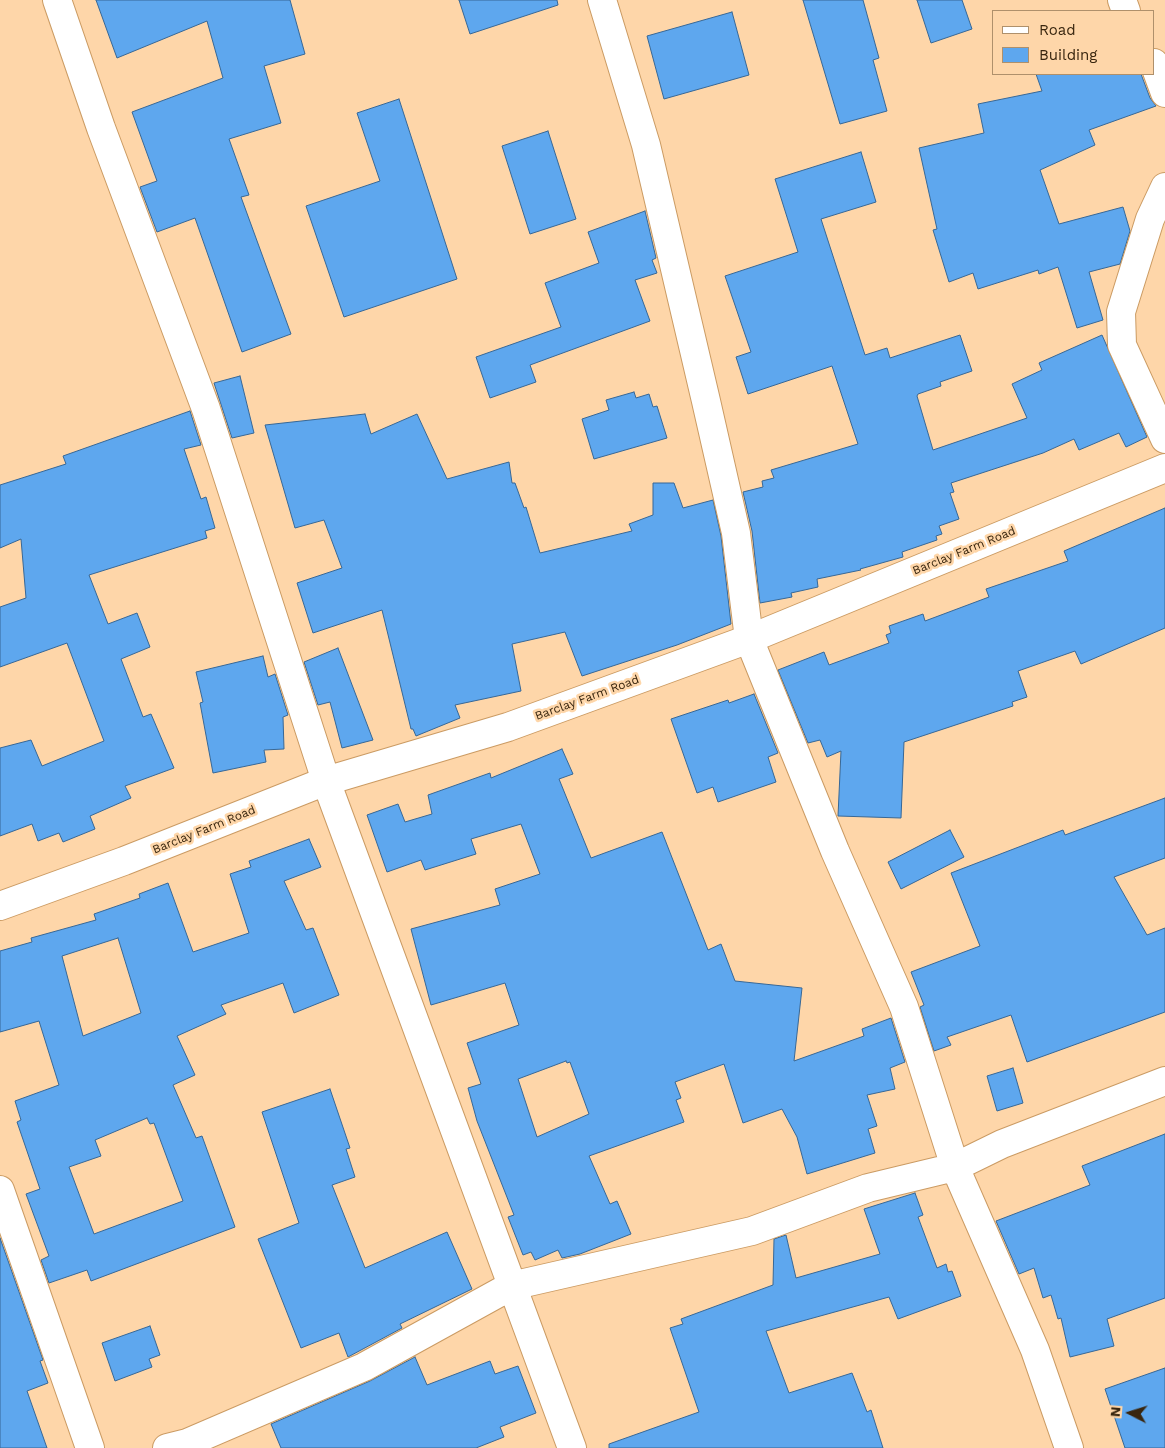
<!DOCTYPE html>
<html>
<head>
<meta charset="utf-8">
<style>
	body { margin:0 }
	#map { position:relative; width:1165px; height:1448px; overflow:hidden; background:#fed6a9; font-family:"Work Sans",sans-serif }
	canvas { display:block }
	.legend { position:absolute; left:992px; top:10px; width:162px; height:65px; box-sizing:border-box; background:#fed6a9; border:1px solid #af906b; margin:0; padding:6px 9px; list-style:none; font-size:15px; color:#39260f }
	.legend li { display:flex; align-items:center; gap:10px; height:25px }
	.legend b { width:25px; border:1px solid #af906b }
	.north { position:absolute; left:1105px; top:1388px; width:50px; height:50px; -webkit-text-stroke:4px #fed6a9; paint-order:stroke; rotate:275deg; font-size:14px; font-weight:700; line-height:20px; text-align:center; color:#39260f }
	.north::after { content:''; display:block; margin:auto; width:18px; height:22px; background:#39260f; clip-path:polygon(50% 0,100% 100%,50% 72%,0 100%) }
</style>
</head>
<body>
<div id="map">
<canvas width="1165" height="1448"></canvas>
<ul class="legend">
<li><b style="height:6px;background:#fff"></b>Road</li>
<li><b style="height:14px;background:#5ea7ee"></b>Building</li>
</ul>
<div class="north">N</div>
</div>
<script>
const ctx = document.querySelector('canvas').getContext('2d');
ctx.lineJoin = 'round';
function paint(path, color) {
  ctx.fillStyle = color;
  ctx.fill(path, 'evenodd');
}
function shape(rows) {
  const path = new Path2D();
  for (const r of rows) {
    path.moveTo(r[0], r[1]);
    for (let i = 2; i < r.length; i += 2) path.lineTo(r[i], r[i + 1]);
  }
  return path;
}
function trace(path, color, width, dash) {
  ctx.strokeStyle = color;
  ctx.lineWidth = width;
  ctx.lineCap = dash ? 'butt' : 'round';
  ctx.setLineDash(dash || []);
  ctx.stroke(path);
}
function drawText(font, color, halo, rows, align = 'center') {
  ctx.font = font + ' "Work Sans",sans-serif';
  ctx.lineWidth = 5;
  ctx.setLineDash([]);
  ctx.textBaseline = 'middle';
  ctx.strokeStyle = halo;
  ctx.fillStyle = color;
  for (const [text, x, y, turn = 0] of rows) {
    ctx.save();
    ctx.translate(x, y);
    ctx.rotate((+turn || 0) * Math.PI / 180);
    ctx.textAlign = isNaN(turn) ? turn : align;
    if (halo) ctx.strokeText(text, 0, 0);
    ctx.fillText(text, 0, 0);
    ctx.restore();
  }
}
const building = shape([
	[96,0,290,0,305,54,264,66,281,123,229,139,249,195,241,197,291,334,242,352,195,218,157,232,140,187,157,181,132,112,223,78,207,21,117,58,96,0],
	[459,0,557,0,558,5,470,34,459,0],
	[803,0,863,0,879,58,873,60,887,111,840,124,803,0],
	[917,0,962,0,972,29,931,43,917,0],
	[732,12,749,75,664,99,647,36,732,12],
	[1036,74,1141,74,1150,98,1156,106,1089,130,1095,145,1040,170,1059,224,1123,207,1130,231,1120,264,1089,272,1103,320,1077,328,1058,267,1039,274,1038,270,978,289,973,273,949,282,933,230,937,229,919,148,984,133,978,104,1042,91,1036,74],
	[399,99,457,279,344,317,306,206,380,181,357,113,399,99],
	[548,131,576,219,530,234,502,146,548,131],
	[861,152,876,202,821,219,865,355,887,348,890,358,960,335,972,371,940,382,941,386,918,394,917,396,933,450,1027,418,1012,384,1042,370,1039,363,1102,335,1147,437,1126,447,1119,433,1079,450,1074,439,1043,453,951,483,954,492,950,493,959,519,939,526,942,534,936,536,937,540,902,552,903,557,860,569,861,570,817,579,818,587,791,593,792,597,760,603,752,531,743,492,763,487,762,481,774,478,771,470,858,444,832,366,748,394,736,357,751,352,725,276,798,252,775,179,861,152],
	[645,211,656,258,652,260,657,273,635,280,650,321,530,365,536,382,490,398,476,357,561,327,545,283,599,263,588,232,645,211],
	[240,376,254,433,232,438,214,383,240,376],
	[634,392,636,398,649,394,653,407,657,406,667,438,594,459,582,419,609,410,606,400,634,392],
	[190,411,201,445,184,449,201,499,206,497,215,528,205,531,207,538,89,575,108,624,137,613,150,647,121,659,143,717,151,714,174,768,125,786,131,798,90,816,95,829,63,842,59,833,38,841,32,824,0,836,0,748,31,740,42,766,104,741,67,643,0,667,0,607,26,598,21,539,0,548,0,485,66,464,63,456,190,411],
	[365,414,371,434,417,414,447,479,509,462,512,483,515,483,524,508,526,507,540,553,632,531,629,524,653,515,653,483,674,483,683,508,713,500,721,536,731,624,677,645,582,676,565,632,512,644,521,691,455,705,460,718,416,736,413,729,411,729,382,610,313,633,297,583,342,568,324,520,295,528,265,425,365,414],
	[1165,508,1165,628,1081,664,1075,651,1018,671,1027,697,1012,702,1013,706,904,742,901,818,838,816,841,751,827,757,820,740,808,743,778,670,824,652,829,665,889,643,886,635,891,633,889,626,923,614,925,621,989,597,986,589,1068,561,1064,551,1165,508],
	[338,648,373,740,342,748,330,702,318,705,304,662,338,648],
	[263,656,268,677,275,674,288,715,283,717,284,749,264,750,266,762,213,773,200,703,203,702,196,672,263,656],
	[754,694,778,753,768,757,776,782,718,802,713,787,697,793,671,719,728,700,729,703,754,694],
	[562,749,573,774,559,779,591,858,662,832,708,950,721,944,735,981,802,988,794,1061,864,1036,862,1029,891,1018,905,1062,890,1068,895,1089,867,1095,877,1126,868,1129,875,1153,807,1174,797,1137,782,1109,743,1123,724,1064,675,1082,681,1098,676,1100,684,1122,589,1156,610,1204,617,1201,631,1234,580,1254,562,1258,558,1250,535,1260,531,1252,523,1255,508,1217,514,1215,477,1121,468,1088,481,1084,467,1043,519,1025,505,983,431,1005,411,929,500,905,495,889,540,874,521,824,471,839,476,854,425,870,421,860,387,872,367,815,398,804,405,822,432,814,428,795,490,773,491,778,562,749],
	[566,1061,567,1063,570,1062,589,1114,537,1137,518,1079,566,1061],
	[1165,798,1165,858,1114,877,1147,935,1165,928,1165,1012,1027,1062,1011,1015,947,1037,951,1045,934,1051,920,1007,924,1005,911,972,980,946,951,873,1063,830,1065,835,1165,798],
	[950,830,964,857,901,889,888,862,950,830],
	[309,839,321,867,284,881,306,930,313,928,339,995,294,1013,283,983,221,1005,226,1014,177,1036,195,1075,173,1085,196,1138,202,1136,235,1227,91,1281,87,1270,49,1283,41,1260,49,1256,26,1194,40,1189,17,1122,21,1120,15,1101,59,1085,39,1021,0,1032,0,951,32,942,31,938,96,920,94,914,140,898,139,894,168,883,193,952,249,933,230,874,251,867,249,861,309,839],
	[118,938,141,1013,83,1036,62,956,118,938],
	[147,1118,150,1124,154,1123,183,1201,94,1234,69,1167,101,1156,95,1140,147,1118],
	[1013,1068,1023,1103,997,1111,987,1076,1013,1068],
	[330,1089,350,1148,346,1149,355,1177,332,1185,365,1268,447,1232,472,1289,400,1324,402,1328,348,1357,339,1333,301,1348,258,1239,299,1223,262,1112,330,1089],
	[1165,1134,1165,1298,1107,1319,1114,1346,1070,1357,1061,1318,1058,1319,1051,1295,1043,1298,1034,1268,1019,1274,996,1221,1090,1185,1082,1166,1165,1134],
	[915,1193,923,1215,918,1217,937,1268,946,1264,948,1272,952,1271,961,1296,898,1319,889,1297,766,1331,789,1393,852,1373,867,1412,871,1410,883,1448,609,1448,609,1444,699,1412,670,1328,683,1324,681,1319,773,1285,774,1239,786,1235,796,1278,880,1254,864,1209,915,1193],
	[0,1238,43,1360,40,1361,48,1383,27,1391,47,1448,0,1448,0,1238],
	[150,1326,160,1355,149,1359,152,1367,115,1381,102,1343,150,1326],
	[415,1357,427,1385,490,1361,495,1374,518,1366,536,1413,500,1427,504,1437,476,1448,281,1448,271,1424,370,1381,415,1357],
	[1165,1368,1165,1448,1125,1448,1105,1389,1165,1368]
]);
const street = shape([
	[57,0,101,128,206,409,326,781,572,1448],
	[602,0,646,145,706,401,736,533,749,639,835,851,904,1007,955,1167,1035,1350,1069,1448],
	[1122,0,1126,11],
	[1154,63,1165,93],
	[1165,187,1150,219,1121,312,1122,345,1165,439],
	[0,1190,90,1448],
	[167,1448,187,1443,364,1367,511,1286,752,1231,868,1188,955,1167,1002,1144,1165,1081]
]);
const secondary = shape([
	[0,906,124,861,326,781,508,727,749,639,1165,468]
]);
const streetNames = [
	["Barclay Farm Road",964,551,-22],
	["Barclay Farm Road",587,698,-20],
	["Barclay Farm Road",204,830,-22]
];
paint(building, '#5ea7ee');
trace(building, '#376796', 1);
trace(street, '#cb9b63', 30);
trace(secondary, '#cb9b63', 30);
trace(street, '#fff', 28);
trace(secondary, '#fff', 28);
drawText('12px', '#39260f', '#fed6a9', streetNames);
</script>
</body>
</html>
